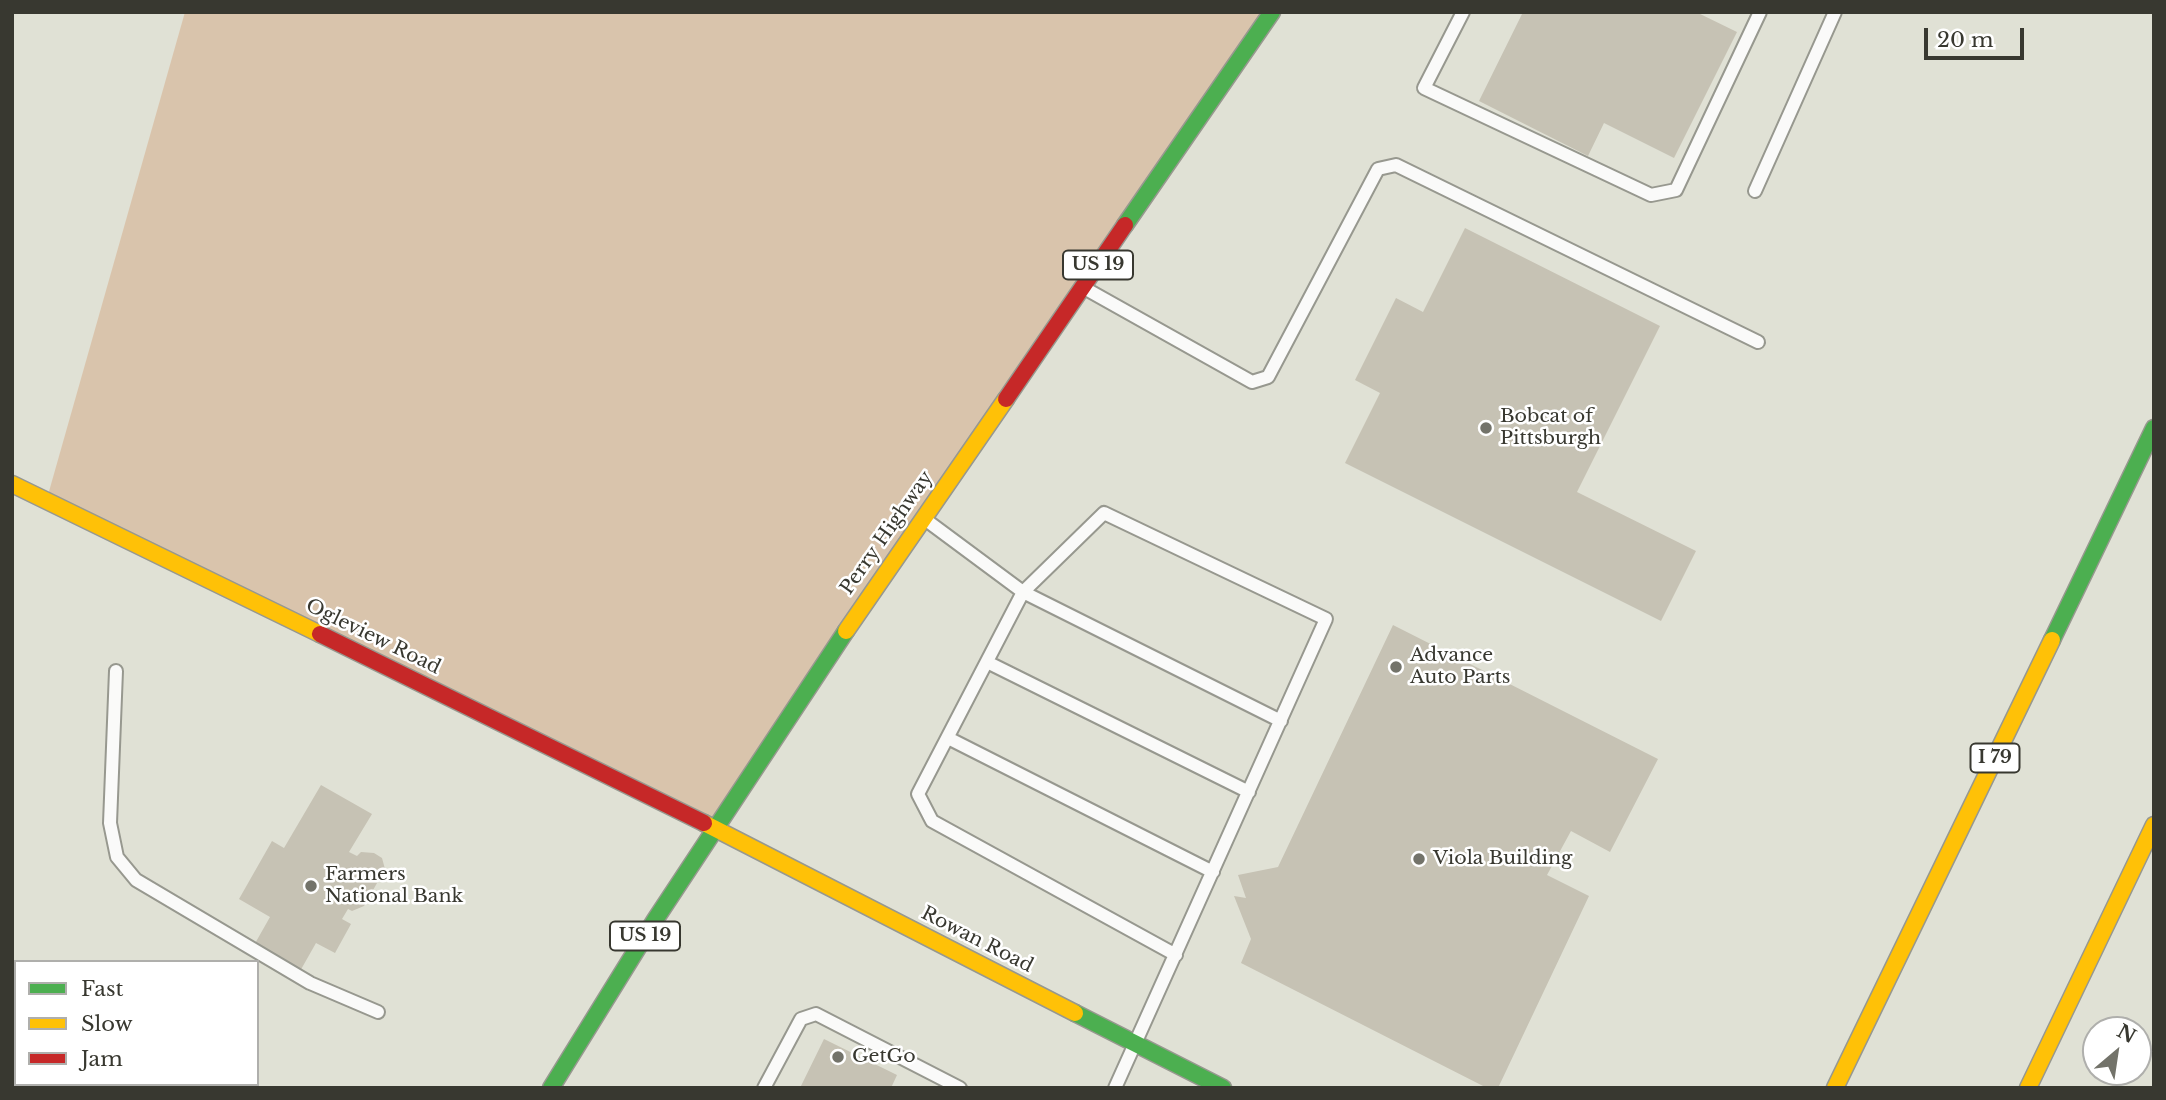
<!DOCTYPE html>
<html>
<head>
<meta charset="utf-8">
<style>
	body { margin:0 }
	#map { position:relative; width:2166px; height:1100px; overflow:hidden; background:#e0e1d5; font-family:"Libre Baskerville",serif }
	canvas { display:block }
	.frame { position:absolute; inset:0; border:14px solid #383830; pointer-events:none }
	.legend { position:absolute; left:14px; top:960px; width:245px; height:126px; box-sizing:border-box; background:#fff; border:2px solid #afafac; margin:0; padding:9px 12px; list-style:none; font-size:21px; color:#383830 }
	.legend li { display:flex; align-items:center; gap:14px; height:35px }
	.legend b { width:35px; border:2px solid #afafac }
	.north { position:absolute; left:2082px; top:1016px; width:70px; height:70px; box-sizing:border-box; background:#fff; border:2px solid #afafac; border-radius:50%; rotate:29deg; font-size:19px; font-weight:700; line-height:28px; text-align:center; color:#383830 }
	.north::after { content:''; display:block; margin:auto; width:24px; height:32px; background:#73736a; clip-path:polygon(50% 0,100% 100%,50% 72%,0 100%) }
	.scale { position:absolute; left:1924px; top:28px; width:100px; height:32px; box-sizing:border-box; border:4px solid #383830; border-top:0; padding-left:9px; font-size:21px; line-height:24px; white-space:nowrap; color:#383830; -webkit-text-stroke:5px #fff; paint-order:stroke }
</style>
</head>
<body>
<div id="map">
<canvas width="2166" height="1100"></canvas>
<div class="frame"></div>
<ul class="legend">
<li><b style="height:9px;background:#4caf50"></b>Fast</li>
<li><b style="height:9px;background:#ffc107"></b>Slow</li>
<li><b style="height:9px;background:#c62828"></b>Jam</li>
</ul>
<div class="north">N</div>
<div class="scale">20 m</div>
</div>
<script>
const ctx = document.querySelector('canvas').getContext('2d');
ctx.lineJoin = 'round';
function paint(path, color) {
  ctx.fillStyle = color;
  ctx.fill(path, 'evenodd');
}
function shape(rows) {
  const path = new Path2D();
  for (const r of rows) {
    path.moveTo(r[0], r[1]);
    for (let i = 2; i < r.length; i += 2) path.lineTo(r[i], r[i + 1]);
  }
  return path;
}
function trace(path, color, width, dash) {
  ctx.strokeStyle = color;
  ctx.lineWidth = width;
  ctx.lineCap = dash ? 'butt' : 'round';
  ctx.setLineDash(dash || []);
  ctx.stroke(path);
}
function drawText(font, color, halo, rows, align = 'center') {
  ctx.font = font + ' "Libre Baskerville",serif';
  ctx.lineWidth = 5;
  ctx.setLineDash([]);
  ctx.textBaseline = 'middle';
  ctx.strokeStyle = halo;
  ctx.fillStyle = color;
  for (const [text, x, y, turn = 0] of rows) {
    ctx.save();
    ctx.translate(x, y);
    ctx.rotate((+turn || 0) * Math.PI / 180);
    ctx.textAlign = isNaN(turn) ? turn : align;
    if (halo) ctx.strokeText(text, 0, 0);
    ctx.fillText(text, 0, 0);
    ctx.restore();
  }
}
const green = shape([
	[185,12,1272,12,714,828,46,502]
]);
const building = shape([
	[1523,12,1696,12,1737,32,1674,158,1604,123,1588,156,1479,101],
	[1465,228,1660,326,1577,492,1696,551,1661,621,1345,463,1380,393,1355,380,1396,298,1423,312],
	[1393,625,1658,759,1610,852,1571,831,1547,875,1589,896,1498,1088,1487,1088,1241,963,1251,939,1234,896,1246,898,1238,875,1278,867],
	[321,785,372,814,349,852,357,856,361,852,374,853,382,858,385,869,364,906,352,911,348,909,342,919,351,924,335,953,316,943,295,980,249,954,270,917,239,899,272,841,284,848],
	[824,1039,897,1075,891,1088,800,1088]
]);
const lane = shape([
	[1463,12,1424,88,1651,195,1676,190,1760,12],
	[1755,191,1835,12],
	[1086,289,1252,382,1268,377,1378,169,1396,165,1758,342],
	[926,520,1023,592,1104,513,1326,619,1115,1088],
	[987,662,1249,792],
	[116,671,110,823,117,857,136,880,310,983,378,1012],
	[948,738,1213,872],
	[1176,955,932,821,918,794,1023,592,1281,721],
	[764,1088,801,1019,816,1014,960,1088]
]);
const fast = shape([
	[1125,225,1272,12],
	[2052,640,2154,428],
	[1075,1013,1223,1088],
	[551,1088,655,920,846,631]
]);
const slow = shape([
	[12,484,320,634],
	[846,631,1006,399],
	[704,823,1075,1013],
	[1835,1088,2052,640],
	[2028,1088,2154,825]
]);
const jam = shape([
	[1006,399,1125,225],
	[320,634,704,823]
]);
const markers = [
	[1486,428,7,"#73736a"],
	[1396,667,7,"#73736a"],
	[1419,859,7,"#73736a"],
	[311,886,7,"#73736a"],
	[838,1057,7,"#73736a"]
];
const shields = [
	[1098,265,70],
	[1995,758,49],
	[645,936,70]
];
const shieldNames = [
	["US 19",1098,265],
	["I 79",1995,758],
	["US 19",645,936]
];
const poiNames = [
	["Bobcat of",1500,417],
	["Pittsburgh",1500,439],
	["Advance",1410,656],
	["Auto Parts",1410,678],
	["Viola Building",1433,859],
	["Farmers",325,875],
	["National Bank",325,897],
	["GetGo",852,1057]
];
const streetNames = [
	["Perry Highway",887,533,-55],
	["Ogleview Road",373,637,26],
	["Rowan Road",977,940,27]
];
paint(green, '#d9c4ac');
paint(building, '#c6c2b4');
trace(lane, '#97988f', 16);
trace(fast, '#97988f', 19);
trace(slow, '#97988f', 19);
trace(jam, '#97988f', 19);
trace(lane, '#fafaf9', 12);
trace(fast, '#4caf50', 16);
trace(slow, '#ffc107', 16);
trace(jam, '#c62828', 16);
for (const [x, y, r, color] of markers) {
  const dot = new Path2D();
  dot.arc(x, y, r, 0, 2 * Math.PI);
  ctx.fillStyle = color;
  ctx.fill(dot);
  trace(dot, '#fff', 2.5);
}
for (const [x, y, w] of shields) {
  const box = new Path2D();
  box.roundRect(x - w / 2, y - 14.5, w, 29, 5);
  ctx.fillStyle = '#fff';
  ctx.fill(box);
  trace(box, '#383830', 2);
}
drawText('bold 18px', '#383830', null, shieldNames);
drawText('19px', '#383830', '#fff', poiNames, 'left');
drawText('19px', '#383830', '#fff', streetNames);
</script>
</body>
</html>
